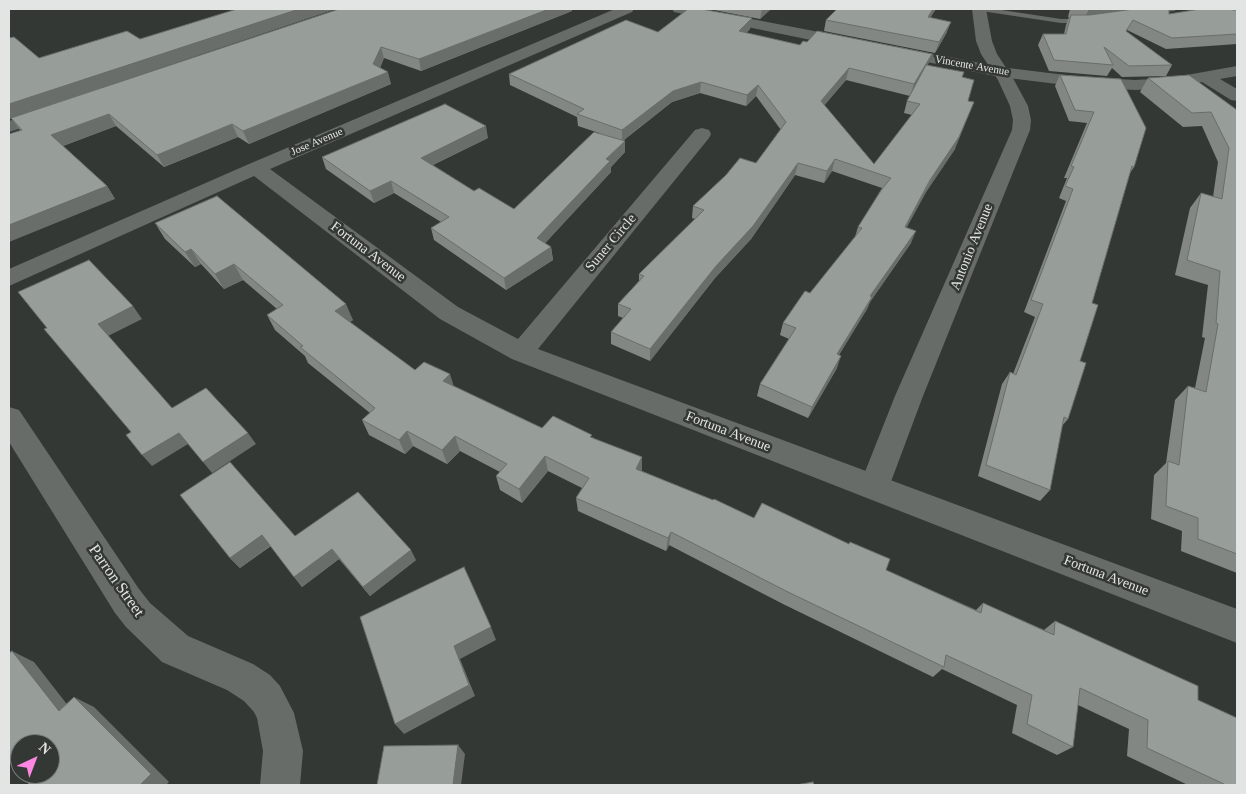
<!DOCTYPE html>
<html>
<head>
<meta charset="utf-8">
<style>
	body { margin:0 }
	#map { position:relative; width:1246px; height:794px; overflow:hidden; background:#343835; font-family:"Times New Roman",serif }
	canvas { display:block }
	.frame { position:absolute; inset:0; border:10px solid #e2e5e3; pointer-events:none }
	.north { position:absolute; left:10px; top:734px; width:50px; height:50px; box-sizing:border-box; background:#343835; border:1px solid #7a7d7b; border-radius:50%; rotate:43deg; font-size:14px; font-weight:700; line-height:20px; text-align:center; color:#e2e5e3 }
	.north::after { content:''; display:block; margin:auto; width:18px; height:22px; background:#fd86e2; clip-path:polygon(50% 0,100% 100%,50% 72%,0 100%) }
</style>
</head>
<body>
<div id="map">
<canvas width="1246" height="794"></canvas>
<div class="frame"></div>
<div class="north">N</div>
</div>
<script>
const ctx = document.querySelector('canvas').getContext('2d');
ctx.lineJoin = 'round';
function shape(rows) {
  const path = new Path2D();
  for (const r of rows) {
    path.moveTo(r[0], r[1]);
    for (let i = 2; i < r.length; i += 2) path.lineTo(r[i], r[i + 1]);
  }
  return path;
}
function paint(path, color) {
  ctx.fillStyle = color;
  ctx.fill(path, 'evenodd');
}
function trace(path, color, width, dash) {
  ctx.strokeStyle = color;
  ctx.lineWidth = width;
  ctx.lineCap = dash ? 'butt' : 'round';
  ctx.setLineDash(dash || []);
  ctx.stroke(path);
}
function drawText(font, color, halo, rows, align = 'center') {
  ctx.font = font + ' "Times New Roman",serif';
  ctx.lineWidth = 5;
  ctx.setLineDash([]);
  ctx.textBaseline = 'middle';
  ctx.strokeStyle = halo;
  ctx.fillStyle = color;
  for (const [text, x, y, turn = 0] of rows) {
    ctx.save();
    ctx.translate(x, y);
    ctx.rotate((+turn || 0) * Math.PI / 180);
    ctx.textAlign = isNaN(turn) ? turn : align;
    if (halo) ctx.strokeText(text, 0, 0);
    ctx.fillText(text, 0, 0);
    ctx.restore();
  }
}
const service = shape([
	[977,9,995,9,1061,19,1088,19,1092,21,1088,23,1061,23,981,11,977,9],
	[1156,9,1178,9,1174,11,1148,14,1144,12,1156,9]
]);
const minor = shape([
	[615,9,634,9,632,12,270,169,458,307,518,339,695,130,702,128,709,130,711,134,709,138,538,349,1237,609,1237,643,512,359,440,319,254,176,9,286,9,269,249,164,615,9],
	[672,9,700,9,850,38,856,40,858,43,856,46,850,48,679,13,674,12,672,9],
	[894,46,1000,67,1082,77,1135,80,1170,78,1237,66,1237,76,1220,79,1237,89,1237,101,1231,100,1202,82,1170,88,1135,90,1082,87,1000,77,888,54,886,51,888,48,894,46],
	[50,108,56,109,59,113,56,117,9,132,9,121,50,108],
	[9,407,19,410,139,589,150,603,188,636,253,664,270,675,280,686,294,713,303,751,300,785,260,785,263,751,257,718,254,712,244,701,227,690,162,662,126,627,115,613,9,442,9,407]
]);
const tertiary = shape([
	[972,9,986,9,992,41,997,54,1014,80,1028,106,1031,120,1030,130,923,396,889,487,885,496,874,500,863,496,859,487,895,396,1012,130,1013,120,1010,106,998,80,981,54,976,41,972,9]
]);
const wall = shape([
	[709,9,771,9,760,19],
	[837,9,936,9,930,17,947,32,935,53,824,31,826,20],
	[1070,9,1169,9,1169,14,1237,10,1237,44,1166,49,1127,30,1126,32,1172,65,1166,76,1122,77,1112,68,1107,76,1049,71,1038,45,1043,34,1064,34,1066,25,1069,17,1068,17],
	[572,11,421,71,384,58,380,68,391,84,249,144,238,137,164,167,116,126,63,146,107,186,115,199,20,130,11,118,9,119,9,38,39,58,101,88],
	[750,29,746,33,800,45,928,65,962,77,955,149,926,192,906,228,911,243,870,302,867,309,839,355,837,368,808,418,757,396,760,384,789,339,780,335,783,323,810,293,855,237,858,227,882,188,832,171,824,183,795,175,751,239,715,278,650,361,611,344,611,332,623,318,618,316,618,304,639,281,639,274,695,219,692,218,693,206,756,163,781,130,756,96,746,106,700,93,672,102,624,140,625,152,611,167,611,172,545,243,551,247,553,260,506,290,434,240,431,228,441,222,394,193,374,203,326,169,322,157,488,138,433,165,474,191,514,209,599,133,578,126,577,117,510,85,509,74,658,32],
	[846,80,910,96,914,88,907,101,904,113,912,115,874,164,824,105],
	[1060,75,1121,79,1134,167,1130,173,1092,303,1068,419,1062,426,1050,490,1040,501,978,476,1002,384,1010,372,1013,374,1035,317,1024,312,1066,201,1059,198,1067,178,1064,178,1087,123,1069,121,1055,86],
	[1148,78,1237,110,1237,573,1181,551,1182,531,1151,519,1154,475,1166,463,1175,400,1188,386,1195,388,1205,338,1202,337,1208,285,1175,275,1190,208,1201,193,1213,197,1218,162,1202,126,1183,127,1140,92],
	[155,223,353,320,350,322,415,370,454,386,542,428,592,437,642,471,754,518,886,570,976,610,983,603,1044,630,1055,621,1198,700,1237,785,1188,785,1127,756,1129,729,1078,705,1073,747,1057,755,1012,733,1017,705,942,669,933,677,783,604,669,545,666,551,578,511,576,498,582,488,548,471,522,503,500,490,496,476,500,472,460,451,447,464,413,446,405,454,369,435,362,420,370,413,308,363,305,356,275,330,267,315,277,309,243,280,224,289,201,264,195,267,165,239],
	[295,536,416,560,370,596,339,559,302,587,271,546,240,568,230,558]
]);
const shadedWall = shape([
	[299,9,336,9,9,119,9,104],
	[549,9,572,9,572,11,421,71,419,59],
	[762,9,771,9,760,19],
	[933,9,936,9,924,28,928,17],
	[1089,9,1149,9,1085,17],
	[752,18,750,29,737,42,739,31],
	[951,22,947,32,935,53,939,42],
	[381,47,384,58,376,76,373,64],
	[932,54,928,65,910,96,914,84],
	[849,68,846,80,818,113,821,101],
	[388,72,391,84,249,144,243,131],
	[701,82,700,93,672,102,622,141,622,130,673,91],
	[758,85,756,96,746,106,747,95],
	[974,102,955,149,926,192,900,240,905,227],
	[109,114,116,126,60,147,51,135],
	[232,124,238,137,164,167,157,155],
	[486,126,488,138,424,169,421,158],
	[625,141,625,152,611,167,611,172,538,251,537,238,606,159],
	[835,159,832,171,824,183,827,171],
	[798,163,795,175,751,239,715,278,650,361,650,349],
	[391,181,394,193,374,203,370,191],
	[107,186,115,199,9,242,9,225],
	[916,231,911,243,870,302,867,309,832,366,837,354,870,296],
	[551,247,553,260,506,290,504,278],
	[191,249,201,264,195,267,185,252],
	[234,264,243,280,224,289,215,274],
	[346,304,353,320,342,327,335,311],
	[133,306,142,319,108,336,98,324],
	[841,356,837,368,808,418,812,407],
	[450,374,455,390,443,381],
	[407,431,413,446,405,454,399,440],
	[179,433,188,444,152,466,142,455],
	[248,433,256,444,212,473,203,462],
	[455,436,460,451,447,464,442,450],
	[545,456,548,471,522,503,519,489],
	[642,457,642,472,636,469],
	[671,532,669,545,666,551,668,538],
	[262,535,271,545,240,568,230,558],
	[332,549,339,559,302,587,294,577],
	[411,550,416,560,370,596,363,587],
	[491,627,496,640,460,659,475,696,404,734,395,724,454,646],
	[12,651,34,662,80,721,59,711],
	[74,697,94,707,169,782,166,785,140,785],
	[458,745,465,754,461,785,453,785]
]);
const building = shape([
	[237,9,299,9,9,104,9,38,14,37,39,58,127,31,140,39,237,9],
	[339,9,549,9,419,59,381,47,373,64,388,72,243,131,232,124,157,155,109,114,51,135,107,186,9,225,9,134,22,130,11,118,339,9],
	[688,9,701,9,752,18,739,31,800,45,803,41,807,42,817,31,932,54,914,84,849,68,821,101,874,164,920,104,907,101,926,65,964,72,962,77,974,80,968,101,974,102,959,137,930,180,905,227,916,231,870,296,872,297,837,354,841,356,812,407,760,384,796,328,783,323,805,291,810,293,862,228,858,227,882,189,891,178,835,159,827,171,798,163,753,226,716,266,650,349,611,332,631,309,618,304,644,276,639,274,704,210,693,206,726,175,740,158,756,163,786,122,758,85,747,95,701,82,673,91,622,130,577,114,584,109,509,74,626,20,658,32,688,9],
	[837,9,933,9,928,17,951,22,939,42,826,20,837,9],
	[1134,9,1169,9,1169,14,1200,9,1231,9,1233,10,1237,10,1237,34,1172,38,1133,20,1126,31,1172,65,1129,66,1104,47,1113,65,1054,60,1043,34,1066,34,1071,15,1090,15,1134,9],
	[1060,75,1121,79,1146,128,1134,167,1132,166,1092,303,1098,305,1080,361,1086,363,1068,419,1064,417,1050,490,986,465,1010,372,1016,375,1043,304,1031,300,1073,189,1065,186,1074,167,1071,166,1094,112,1075,110,1060,75],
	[1189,75,1237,110,1237,554,1198,539,1198,518,1166,506,1168,461,1179,465,1188,386,1206,392,1218,324,1216,323,1220,271,1187,260,1201,193,1222,199,1229,148,1211,112,1192,113,1148,78,1189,75],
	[445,104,486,126,421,158,474,191,479,188,514,209,594,132,625,141,606,159,610,161,537,238,551,247,504,278,431,228,449,217,391,181,370,191,322,157,445,104],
	[217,196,346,304,335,311,415,370,424,362,450,374,443,381,542,428,553,416,592,435,590,437,642,457,636,469,713,500,714,499,754,518,762,503,849,544,850,542,890,559,886,570,981,613,983,603,1054,635,1055,621,1198,686,1198,700,1237,718,1237,785,1226,785,1147,748,1148,720,1080,688,1073,747,1027,724,1032,695,946,655,944,667,788,592,671,532,668,538,576,498,589,478,545,456,519,489,496,476,507,464,455,436,442,450,407,431,399,440,362,420,375,408,300,347,303,346,267,315,283,305,234,264,215,274,191,249,185,252,155,223,217,196],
	[89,260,133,306,98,324,172,408,206,388,248,433,203,462,179,433,142,455,126,435,131,432,44,329,47,328,18,292,89,260],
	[230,462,295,536,358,492,411,550,363,587,332,549,294,577,262,535,230,558,180,495,230,462],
	[464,567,491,627,454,646,469,685,395,724,360,617,464,567],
	[12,651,59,711,74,697,151,774,140,785,30,785,9,762,9,653,12,651],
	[20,744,50,744,50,774,20,774,20,744],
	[458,745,453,785,377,785,384,746,458,745],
	[813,782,814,785,796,785,813,782]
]);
const farStreetnames = [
	["Vincente Avenue",972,66,10],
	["Jose Avenue",317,142,-23]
];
const streetNames = [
	["Suner Circle",611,243,-50],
	["Antonio Avenue",972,247,-68],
	["Fortuna Avenue",368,252,37],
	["Fortuna Avenue",728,432,21],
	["Fortuna Avenue",1106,576,21]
];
const nearStreetnames = [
	["Parron Street",116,581,55]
];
paint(service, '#676c68');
paint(minor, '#676c68');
paint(tertiary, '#676c68');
paint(wall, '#828784');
paint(shadedWall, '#6a6e6b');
paint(building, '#979d99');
trace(building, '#6a6e6b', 1);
drawText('11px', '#e2e5e3', '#343835', farStreetnames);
drawText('14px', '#e2e5e3', '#343835', streetNames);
drawText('16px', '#e2e5e3', '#343835', nearStreetnames);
</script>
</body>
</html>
